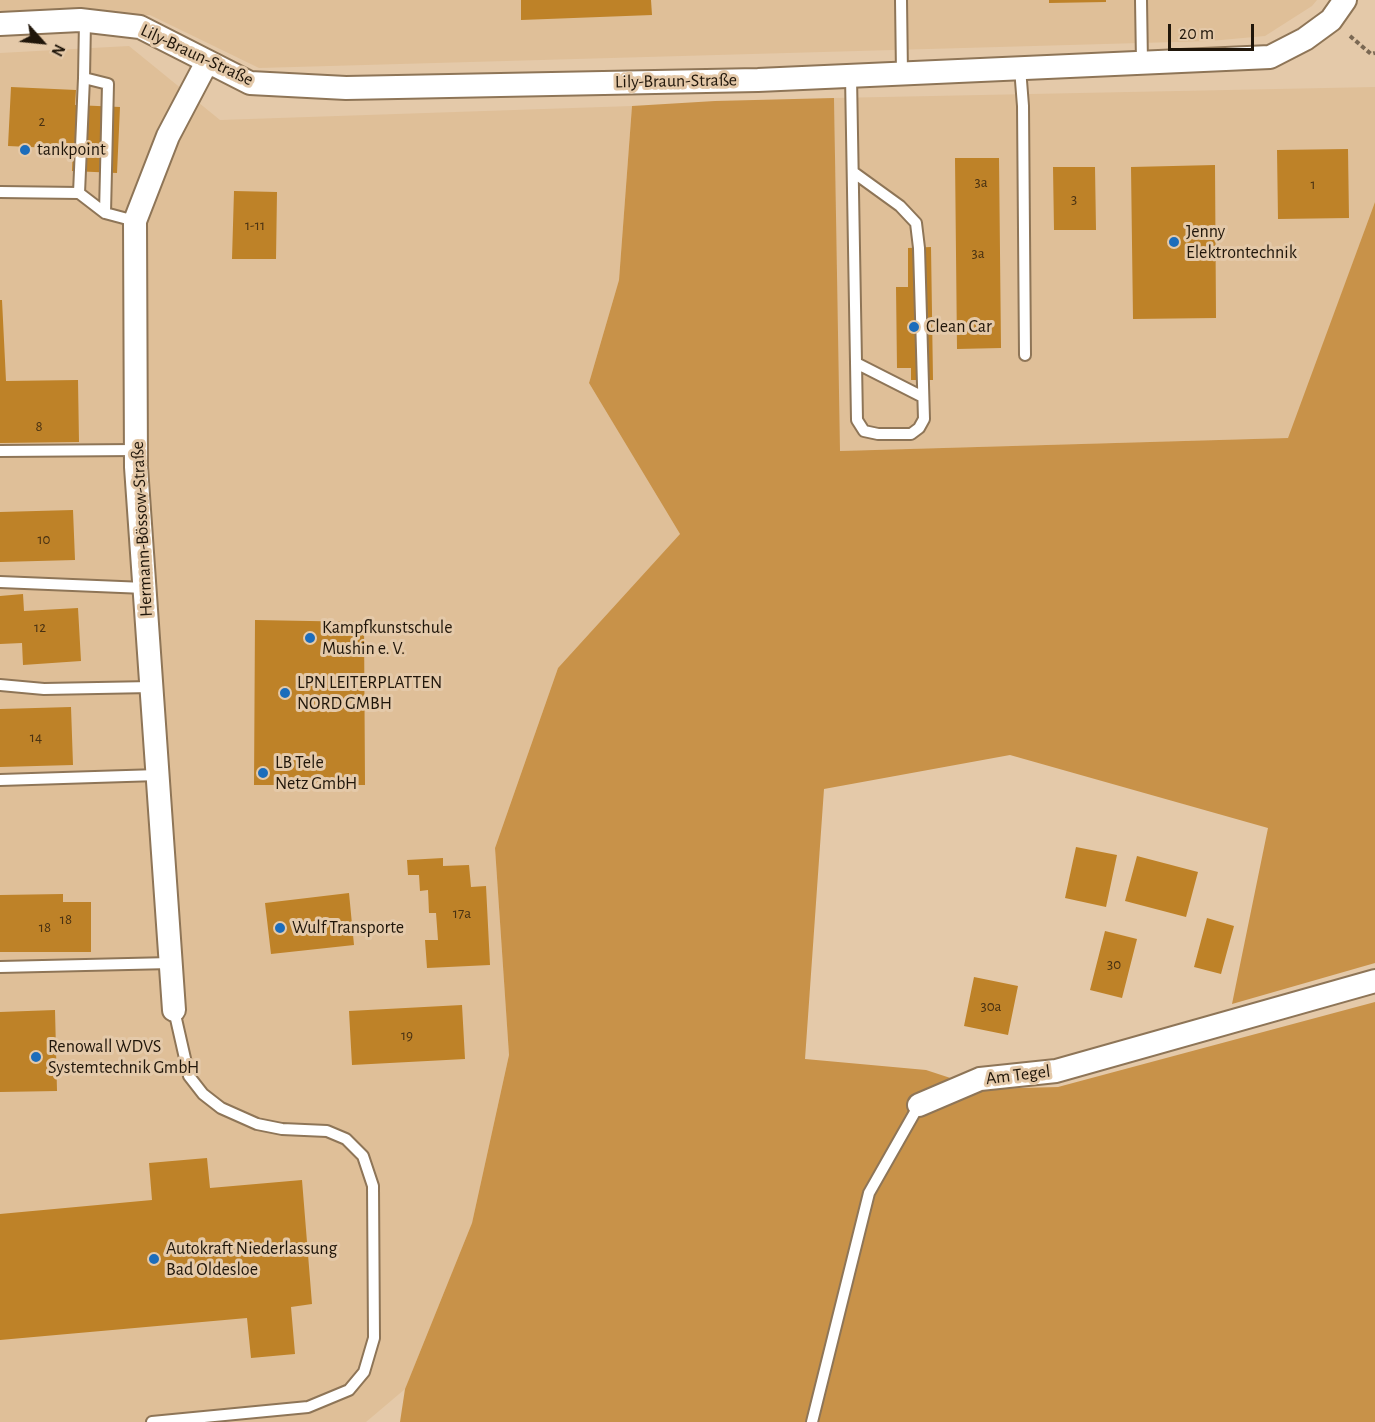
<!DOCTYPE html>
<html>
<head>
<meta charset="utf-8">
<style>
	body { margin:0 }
	#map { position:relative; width:1375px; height:1422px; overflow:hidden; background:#e4c9a9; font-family:"Alegreya Sans",sans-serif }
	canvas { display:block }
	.north { position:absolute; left:12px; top:12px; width:60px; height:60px; -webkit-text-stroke:4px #e4c9a9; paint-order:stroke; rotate:117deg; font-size:16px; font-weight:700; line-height:24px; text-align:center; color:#20160a }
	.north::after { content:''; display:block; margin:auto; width:21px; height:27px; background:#20160a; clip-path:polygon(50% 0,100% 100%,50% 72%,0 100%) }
	.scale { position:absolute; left:1168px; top:24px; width:86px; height:27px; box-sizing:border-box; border:3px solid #20160a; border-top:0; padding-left:8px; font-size:18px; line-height:21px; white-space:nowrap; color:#20160a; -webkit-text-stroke:4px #e4c9a9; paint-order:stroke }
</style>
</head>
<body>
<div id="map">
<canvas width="1375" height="1422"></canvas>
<div class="north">N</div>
<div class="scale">20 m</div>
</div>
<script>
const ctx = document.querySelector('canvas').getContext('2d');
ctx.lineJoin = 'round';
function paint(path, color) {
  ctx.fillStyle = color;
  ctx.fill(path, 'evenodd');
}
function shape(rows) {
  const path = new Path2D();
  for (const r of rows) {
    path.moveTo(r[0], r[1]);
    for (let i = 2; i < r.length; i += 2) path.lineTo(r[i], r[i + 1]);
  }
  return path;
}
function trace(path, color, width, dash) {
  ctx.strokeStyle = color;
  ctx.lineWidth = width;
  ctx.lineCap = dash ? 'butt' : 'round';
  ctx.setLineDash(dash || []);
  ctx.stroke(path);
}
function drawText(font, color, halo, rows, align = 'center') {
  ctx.font = font + ' "Alegreya Sans",sans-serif';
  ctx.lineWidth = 6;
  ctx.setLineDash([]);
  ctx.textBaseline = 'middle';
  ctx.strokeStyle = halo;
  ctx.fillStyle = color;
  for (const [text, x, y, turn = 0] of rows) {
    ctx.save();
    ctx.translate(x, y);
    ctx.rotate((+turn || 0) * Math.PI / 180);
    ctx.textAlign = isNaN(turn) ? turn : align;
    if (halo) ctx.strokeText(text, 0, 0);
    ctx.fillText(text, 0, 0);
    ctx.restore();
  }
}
const built = shape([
	[0,0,1317,0,1312,6,1265,36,1210,41,259,68,150,15,0,19],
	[129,46,220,120,632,106,619,280,589,383,680,534,558,668,495,848,509,1055,472,1223,405,1389,366,1422,0,1422,0,53],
	[1375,87,1375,202,1289,438,839,451,834,98]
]);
const green = shape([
	[834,98,840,451,1288,438,1375,202,1375,190,1375,963,1232,1004,1268,828,1010,755,824,789,805,1059,926,1070,984,1089,1058,1087,1375,1002,1375,1422,400,1422,405,1389,472,1223,509,1055,495,848,558,668,680,534,589,383,619,280,632,106,715,101]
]);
const building = shape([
	[521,0,651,0,652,15,521,20],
	[1049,0,1106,0,1106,2,1049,3],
	[11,87,76,90,75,105,120,107,117,173,72,171,73,149,8,146],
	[1348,149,1349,218,1278,219,1277,150],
	[955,158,999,158,1001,348,957,349],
	[1215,165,1216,318,1133,319,1131,167],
	[1053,167,1095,167,1096,230,1054,230],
	[234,191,277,192,276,259,232,259],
	[931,247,933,380,911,380,911,368,897,368,896,287,908,287,908,248],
	[0,300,2,300,6,381,78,380,79,442,0,443],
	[73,510,75,560,0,562,0,512],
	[23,594,24,611,78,608,81,661,23,665,22,643,0,644,0,596],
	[255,620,364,622,365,785,254,785],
	[71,707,73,765,0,767,0,709],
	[1076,847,1117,855,1106,907,1065,898],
	[1137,856,1198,872,1186,917,1125,901],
	[443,858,443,866,469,865,471,887,486,886,490,965,427,968,425,940,438,940,436,913,429,913,428,890,420,891,419,875,408,875,407,860],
	[349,893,354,945,271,954,265,903],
	[63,894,63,902,91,902,91,952,0,952,0,895],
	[1207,918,1234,926,1221,974,1194,967],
	[1105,931,1137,939,1122,998,1090,990],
	[974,977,1018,986,1008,1035,964,1026],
	[462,1005,465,1059,352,1065,349,1011],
	[55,1010,57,1091,0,1092,0,1012],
	[207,1158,210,1188,302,1180,312,1304,291,1307,295,1354,251,1358,247,1318,0,1340,0,1214,152,1200,149,1163]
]);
const path = shape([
	[1350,36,1371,54,1375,53]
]);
const service = shape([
	[901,0,902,73],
	[1141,0,1142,62],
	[85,21,84,78,108,84,105,213],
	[1020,68,1023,106,1025,355],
	[851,76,857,420,864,431,878,434,911,434,919,428,924,419,919,248,916,223,900,206,853,172],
	[0,192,79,193,105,213,135,221],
	[79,193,84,78],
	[856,363,923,397],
	[0,451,137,450],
	[0,582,145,588],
	[0,685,44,689,152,687],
	[0,780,158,775],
	[0,967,171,963],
	[152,1422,308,1407,349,1390,364,1372,374,1338,373,1186,363,1156,346,1139,327,1131,282,1129,257,1124,221,1108,203,1094,189,1076,174,1010],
	[812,1422,869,1193,919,1105]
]);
const minor = shape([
	[0,24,80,20,140,27,250,83,346,88,758,80,1270,57,1305,39,1331,20,1345,0],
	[174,1010,136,467,135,221,168,136,207,62],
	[919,1105,980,1079,1056,1071,1375,981]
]);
const markers = [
	[25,150,6,"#1c6dbb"],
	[1174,242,6,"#1c6dbb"],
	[914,327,6,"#1c6dbb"],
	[310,638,6,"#1c6dbb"],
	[285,693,6,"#1c6dbb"],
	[263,773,6,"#1c6dbb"],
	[280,928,6,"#1c6dbb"],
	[36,1057,6,"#1c6dbb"],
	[154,1259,6,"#1c6dbb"]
];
const numberNames = [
	["2",42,121],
	["3a",981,182],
	["1",1313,184],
	["3",1074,199],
	["1-11",255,225],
	["3a",978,253],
	["8",39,426],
	["10",44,539],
	["12",40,627],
	["14",36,737],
	["17a",462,913],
	["18",66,919],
	["18",45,927],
	["30",1114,964],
	["30a",991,1006],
	["19",407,1035]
];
const streetNames = [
	["Lily-Braun-Straße",197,55,25],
	["Lily-Braun-Straße",676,81,-1],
	["Hermann-Bössow-Straße",142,529,-93],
	["Am Tegel",1018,1075,-7]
];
const poiNames = [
	["tankpoint",37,150],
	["Jenny",1186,232],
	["Elektrontechnik",1186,253],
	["Clean Car",926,327],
	["Kampfkunstschule",322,628],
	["Mushin e. V.",322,649],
	["LPN LEITERPLATTEN",297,683],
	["NORD GMBH",297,704],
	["LB Tele",275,763],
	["Netz GmbH",275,784],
	["Wulf Transporte",292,928],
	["Renowall WDVS",48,1047],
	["Systemtechnik GmbH",48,1068],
	["Autokraft Niederlassung",166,1249],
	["Bad Oldesloe",166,1270]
];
paint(built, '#dfbf98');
paint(green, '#c89249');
paint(building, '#be8228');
trace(service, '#8e7557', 14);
trace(minor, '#8e7557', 26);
trace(path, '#7a6853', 4, [4.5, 3]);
trace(service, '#fff', 10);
trace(minor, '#fff', 22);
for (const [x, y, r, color] of markers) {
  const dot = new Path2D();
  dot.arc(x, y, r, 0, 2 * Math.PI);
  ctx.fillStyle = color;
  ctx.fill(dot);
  trace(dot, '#e4c9a9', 2);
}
drawText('15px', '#483112', null, numberNames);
drawText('18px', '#20160a', '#e4c9a9', streetNames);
drawText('18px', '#20160a', '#e4c9a9', poiNames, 'left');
</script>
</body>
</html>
